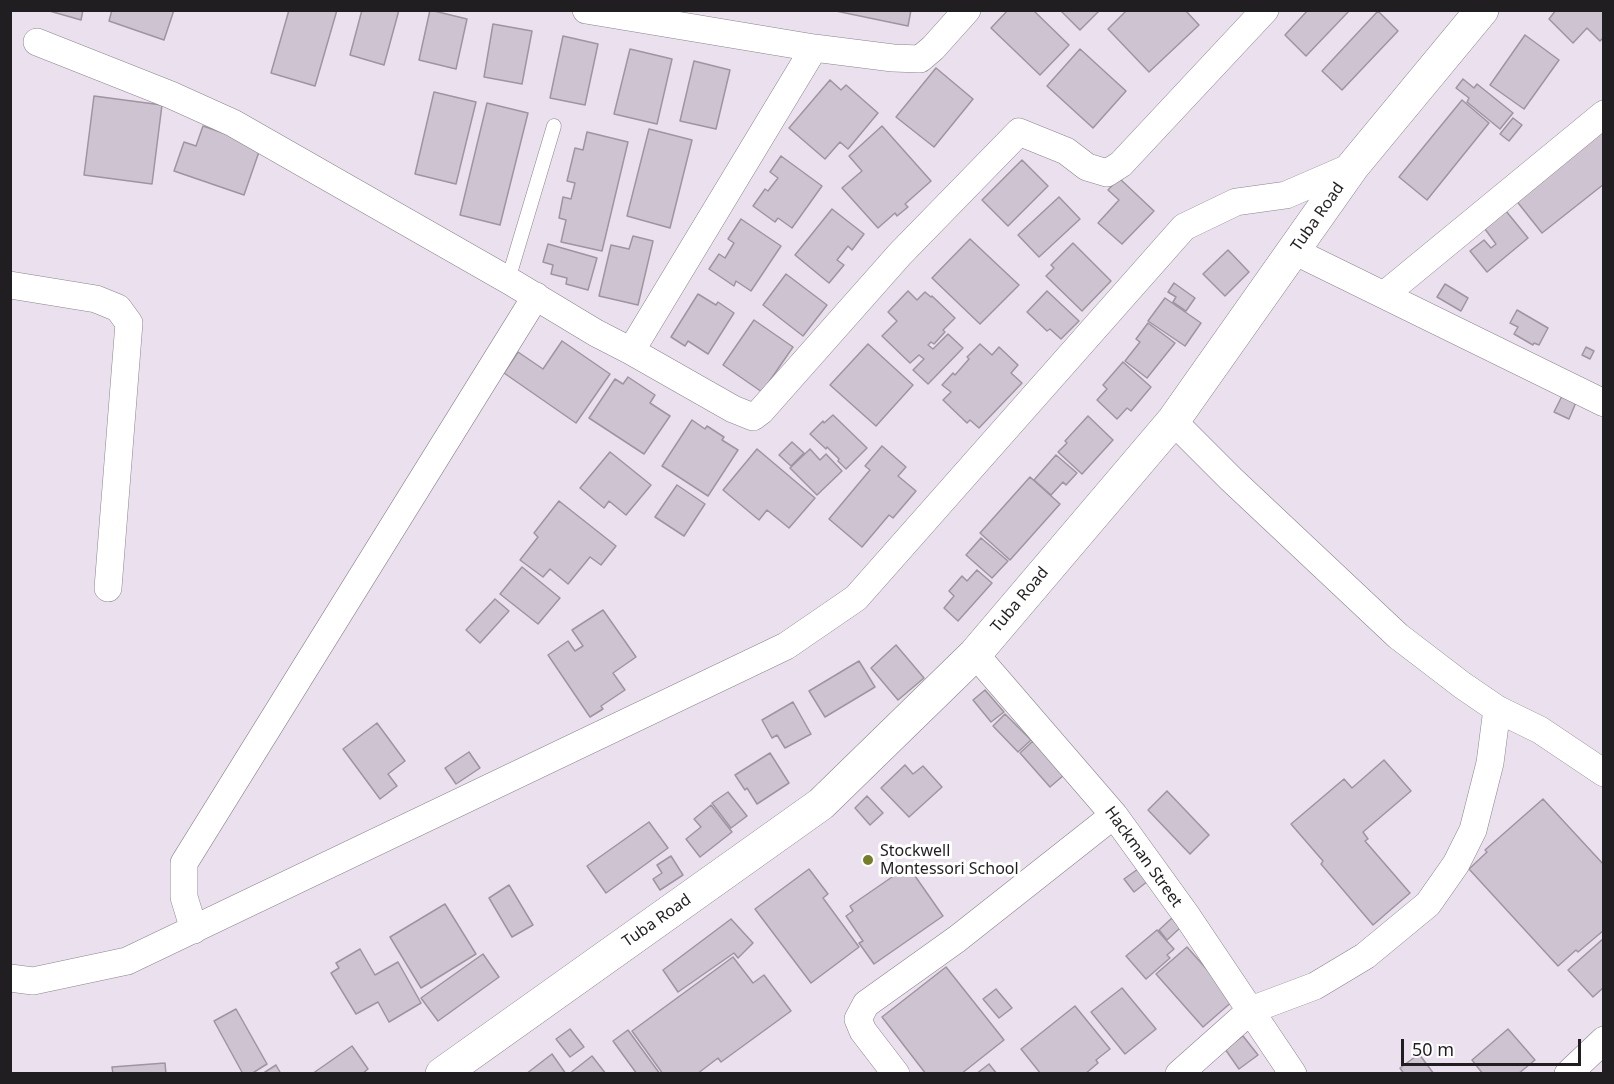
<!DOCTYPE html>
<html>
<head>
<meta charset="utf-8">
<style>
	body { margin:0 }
	#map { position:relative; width:1614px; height:1084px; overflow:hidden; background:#ebe1ee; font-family:"Noto Sans",sans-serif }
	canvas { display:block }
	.frame { position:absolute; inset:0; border:12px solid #211e22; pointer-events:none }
	.scale { position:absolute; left:1401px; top:1039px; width:180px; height:27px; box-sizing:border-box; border:3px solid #211e22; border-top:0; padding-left:8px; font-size:18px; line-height:21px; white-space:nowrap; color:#211e22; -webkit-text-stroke:4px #fff; paint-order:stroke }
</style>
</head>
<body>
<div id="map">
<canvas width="1614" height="1084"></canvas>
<div class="frame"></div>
<div class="scale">50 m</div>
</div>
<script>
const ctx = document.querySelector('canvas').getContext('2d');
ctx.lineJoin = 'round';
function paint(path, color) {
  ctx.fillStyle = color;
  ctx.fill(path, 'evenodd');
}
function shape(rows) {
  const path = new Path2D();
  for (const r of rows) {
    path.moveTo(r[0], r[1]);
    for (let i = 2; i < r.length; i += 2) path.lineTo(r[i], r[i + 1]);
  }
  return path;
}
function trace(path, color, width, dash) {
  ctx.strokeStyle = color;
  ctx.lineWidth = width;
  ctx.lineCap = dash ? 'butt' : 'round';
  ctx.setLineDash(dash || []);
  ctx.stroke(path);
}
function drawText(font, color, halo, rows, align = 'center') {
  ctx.font = font + ' "Noto Sans",sans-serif';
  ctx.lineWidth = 6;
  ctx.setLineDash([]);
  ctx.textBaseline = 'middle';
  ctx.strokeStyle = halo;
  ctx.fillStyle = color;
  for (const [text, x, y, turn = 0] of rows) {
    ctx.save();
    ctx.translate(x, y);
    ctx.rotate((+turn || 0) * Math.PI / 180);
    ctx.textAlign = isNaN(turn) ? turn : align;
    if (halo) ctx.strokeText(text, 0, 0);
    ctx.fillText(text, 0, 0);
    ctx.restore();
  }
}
const building = shape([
	[46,10,83,10,81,20,46,10],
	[112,10,174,10,164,40,109,21,112,10],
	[289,10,337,10,315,86,271,73,289,10],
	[362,10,399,10,384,65,350,55,362,10],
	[430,10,467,19,456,69,419,60,430,10],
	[831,10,911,10,908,26,831,10],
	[1008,10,1033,10,1069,45,1040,75,991,28,1008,10],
	[1060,10,1100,10,1080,30,1060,10],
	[1127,10,1185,10,1199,25,1149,72,1108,29,1127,10],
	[1308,10,1350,10,1306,56,1285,35,1308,10],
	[1556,10,1604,10,1604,37,1600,41,1587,28,1573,43,1549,19,1556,10],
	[1378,11,1398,31,1342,90,1322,71,1378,11],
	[493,24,532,31,522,84,484,77,493,24],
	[1525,35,1559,60,1524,109,1490,85,1525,35],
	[563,36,598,44,585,105,550,98,563,36],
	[630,49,672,59,657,124,614,114,630,49],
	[1080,49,1126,91,1093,128,1047,86,1080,49],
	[694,61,730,70,716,129,680,121,694,61],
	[936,68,973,99,934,147,896,117,936,68],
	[1463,79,1474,88,1477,84,1513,113,1500,129,1467,102,1469,98,1456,88,1463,79],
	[830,80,841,90,846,85,878,113,848,149,840,142,825,159,789,128,830,80],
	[434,92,476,102,456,184,415,174,434,92],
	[94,96,162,105,152,184,84,175,94,96],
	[1462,100,1489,123,1427,200,1399,177,1462,100],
	[487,103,528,113,500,225,460,215,487,103],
	[1513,118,1522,125,1509,141,1500,134,1513,118],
	[203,126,261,146,244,195,174,171,184,142,196,146,203,126],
	[882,126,931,181,905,204,908,207,897,216,895,213,878,228,842,188,862,171,849,156,882,126],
	[649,129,692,140,670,228,627,216,649,129],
	[1604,131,1604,184,1542,233,1515,199,1604,131],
	[587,132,628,142,602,251,561,242,566,220,559,218,563,197,571,199,575,183,567,181,575,148,583,150,587,132],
	[781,156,822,186,792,228,778,218,775,222,753,206,765,189,768,191,778,178,770,172,781,156],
	[1022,160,1048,186,1008,226,982,200,1022,160],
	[1119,178,1154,211,1122,244,1098,223,1119,200,1108,190,1119,178],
	[1059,197,1080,219,1039,257,1018,235,1059,197],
	[832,209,864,234,852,250,848,246,837,260,844,265,829,283,795,255,832,209],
	[1506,211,1528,238,1487,272,1470,251,1484,240,1491,248,1496,244,1485,229,1506,211],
	[741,219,781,246,751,291,736,281,734,286,709,269,719,254,725,258,734,243,728,239,741,219],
	[633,236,653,241,638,305,599,296,611,245,629,249,633,236],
	[970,239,1019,285,980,324,932,278,970,239],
	[1073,243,1111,281,1082,311,1046,276,1054,268,1051,265,1073,243],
	[548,244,597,258,588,290,566,284,567,278,551,274,553,265,543,262,548,244],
	[1228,250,1249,272,1225,296,1203,274,1228,250],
	[786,274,827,305,803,336,763,305,786,274],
	[1174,283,1195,298,1186,311,1173,302,1176,297,1168,292,1174,283],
	[1445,284,1468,298,1461,311,1437,297,1445,284],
	[908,291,917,300,925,292,931,297,932,296,955,318,943,330,945,332,934,344,931,342,928,345,933,349,948,334,963,348,928,384,913,370,924,359,919,355,910,363,882,336,897,321,888,312,908,291],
	[1047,291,1079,321,1061,339,1050,329,1047,331,1027,312,1047,291],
	[698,294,716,305,718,302,734,313,708,354,688,341,685,346,671,337,698,294],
	[1165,298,1201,323,1185,346,1148,321,1165,298],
	[1517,310,1548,328,1539,345,1534,343,1533,345,1514,334,1518,327,1510,323,1517,310],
	[754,320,793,347,762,392,723,365,754,320],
	[1148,323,1175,343,1147,378,1125,361,1140,342,1136,339,1148,323],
	[562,341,610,374,576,423,504,373,518,352,543,369,562,341],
	[868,344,913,385,876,426,830,385,868,344],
	[980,344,992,355,999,347,1018,365,1011,373,1022,383,979,428,970,420,967,423,943,400,951,392,942,385,953,373,955,375,969,359,967,357,980,344],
	[1586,347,1594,351,1590,359,1582,355,1586,347],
	[1123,362,1151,387,1131,411,1127,408,1117,419,1097,400,1107,389,1103,385,1123,362],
	[628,377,655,395,650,403,670,416,644,454,589,418,615,379,623,384,628,377],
	[1563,394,1577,400,1569,419,1554,412,1563,394],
	[833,415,867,448,846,469,838,461,839,459,827,447,826,449,810,434,823,421,824,423,833,415],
	[1088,416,1113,440,1082,474,1058,452,1067,443,1065,441,1088,416],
	[692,420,705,429,707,426,724,437,722,440,738,450,708,496,662,466,692,420],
	[792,442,804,453,791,466,779,455,792,442],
	[882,446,906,467,898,476,916,491,893,518,889,515,862,547,829,519,870,470,865,466,882,446],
	[757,449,815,498,789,528,767,510,759,520,723,490,757,449],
	[810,449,820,460,826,454,842,471,817,495,790,468,810,449],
	[610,452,651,485,626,515,609,501,604,508,580,488,610,452],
	[1056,455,1077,473,1066,485,1063,482,1051,495,1034,480,1056,455],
	[1030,477,1060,504,1010,560,980,533,1030,477],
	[677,485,705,504,684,536,655,517,677,485],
	[559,501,616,546,601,565,590,557,568,584,550,569,543,577,520,560,538,537,534,533,559,501],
	[981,538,1008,561,992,578,966,555,981,538],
	[522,567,560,598,538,624,500,594,522,567],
	[977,570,992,583,958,621,944,608,954,596,949,591,962,576,967,581,977,570],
	[495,599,509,611,480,643,466,630,495,599],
	[603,610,636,657,613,673,625,690,601,706,603,709,590,717,548,655,568,641,575,651,583,646,572,630,603,610],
	[896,645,924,678,898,700,871,668,896,645],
	[859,661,875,687,825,717,809,691,859,661],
	[985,690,1004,712,991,722,973,700,985,690],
	[793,702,811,734,785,748,777,735,772,738,762,720,793,702],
	[1005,714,1031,740,1018,752,993,726,1005,714],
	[377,723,405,761,388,774,397,786,380,799,343,749,377,723],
	[1033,741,1064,775,1050,787,1020,753,1033,741],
	[469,752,480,768,456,784,445,768,469,752],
	[770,753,789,783,757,804,747,788,745,790,735,775,770,753],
	[1384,760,1411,791,1363,832,1368,839,1365,841,1410,893,1373,925,1321,864,1323,861,1291,824,1344,779,1352,788,1384,760],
	[905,765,913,774,923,766,942,787,909,817,881,788,905,765],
	[1167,791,1209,835,1190,854,1148,810,1167,791],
	[728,792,747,816,731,828,712,803,728,792],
	[867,796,883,813,870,825,855,808,867,796],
	[1543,799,1604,865,1604,930,1578,952,1576,950,1558,966,1469,869,1487,852,1485,850,1543,799],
	[711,805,732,832,700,857,686,839,701,827,694,819,711,805],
	[649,822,668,848,606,893,587,866,649,822],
	[671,856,683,875,660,890,653,879,662,873,657,865,671,856],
	[908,866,943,916,874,964,859,943,863,941,846,916,853,911,850,906,908,866],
	[809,869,828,894,823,898,859,947,811,983,755,909,809,869],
	[1138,869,1148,881,1134,892,1124,879,1138,869],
	[509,885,533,925,512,937,489,898,509,885],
	[445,904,476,954,421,988,390,937,445,904],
	[1172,918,1180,928,1167,940,1159,930,1172,918],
	[731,919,753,943,738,958,734,953,678,992,663,970,731,919],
	[1157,930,1174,949,1167,955,1170,958,1146,979,1126,956,1157,930],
	[1604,938,1604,987,1593,997,1568,970,1604,938],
	[1187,947,1234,1000,1203,1027,1156,974,1187,947],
	[360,949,375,975,398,962,421,1003,389,1022,378,1002,356,1014,331,973,339,968,336,963,360,949],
	[483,954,499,977,438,1021,421,998,483,954],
	[733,957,753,983,764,975,791,1011,721,1062,718,1058,697,1074,663,1074,632,1031,733,957],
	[946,967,1004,1040,961,1074,926,1074,882,1017,946,967],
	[1122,988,1156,1029,1125,1054,1091,1012,1122,988],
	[996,989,1012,1008,999,1018,983,999,996,989],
	[1075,1006,1110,1049,1096,1060,1098,1063,1085,1074,1041,1074,1021,1049,1075,1006],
	[236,1009,267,1064,251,1074,243,1074,214,1021,236,1009],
	[570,1029,584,1047,570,1057,556,1039,570,1029],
	[1508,1029,1535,1060,1518,1074,1483,1074,1472,1060,1508,1029],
	[628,1030,660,1074,637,1074,613,1041,628,1030],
	[1243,1036,1258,1055,1239,1069,1225,1049,1243,1036],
	[352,1046,368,1069,362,1074,312,1074,352,1046],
	[552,1054,566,1074,526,1074,552,1054],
	[1419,1054,1434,1074,1404,1074,1400,1068,1419,1054],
	[592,1056,606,1074,569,1074,592,1056],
	[165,1063,166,1074,113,1074,112,1067,165,1063],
	[989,1064,997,1074,976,1074,989,1064],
	[276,1065,281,1074,262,1074,276,1065]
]);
const lane = shape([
	[508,280,554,126]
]);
const street = shape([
	[586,10,814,48,893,58,920,59,933,48,967,10],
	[37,42,171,95,233,123,508,280,596,333,631,351,733,409,753,417,761,411,900,254,1019,132,1066,151,1087,167,1107,173,1121,164,1265,10],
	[1294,251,1604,403],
	[10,285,96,299,118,308,129,323,108,588],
	[1384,295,1604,114],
	[631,351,814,48],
	[1173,421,1231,479,1398,636,1462,685,1497,709,1540,730,1604,773],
	[975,654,1114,815,1187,916,1293,1074],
	[194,930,184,897,184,863,536,296],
	[10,978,33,981,127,961,786,646,856,598,1184,227,1236,202,1286,195,1353,166],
	[896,1074,863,1031,858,1019,866,1004,957,939,1114,815],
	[1179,1074,1251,1010,1315,986,1365,956,1428,904,1456,864,1473,830,1490,763,1497,709],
	[1568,1074,1604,1040]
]);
const secondary = shape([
	[442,1074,821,804,975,654,1173,421,1353,166,1482,10]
]);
const markers = [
	[868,860,6,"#757d28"]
];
const streetNames = [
	["Tuba Road",1318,217,-55],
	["Tuba Road",1020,600,-50],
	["Hackman Street",1143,857,54],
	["Tuba Road",657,921,-35]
];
const poiNames = [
	["Stockwell",880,851],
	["Montessori School",880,869]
];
paint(building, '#cec4d1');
trace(building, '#9e95a0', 1.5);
trace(lane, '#8b828d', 15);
trace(street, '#8b828d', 28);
trace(secondary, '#8b828d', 34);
trace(lane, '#fff', 14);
trace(street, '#fff', 27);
trace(secondary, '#fff', 33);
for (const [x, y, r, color] of markers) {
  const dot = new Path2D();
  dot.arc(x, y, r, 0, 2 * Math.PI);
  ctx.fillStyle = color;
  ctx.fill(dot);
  trace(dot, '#fff', 2);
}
drawText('16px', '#211e22', '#fff', streetNames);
drawText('16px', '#211e22', '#fff', poiNames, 'left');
</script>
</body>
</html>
